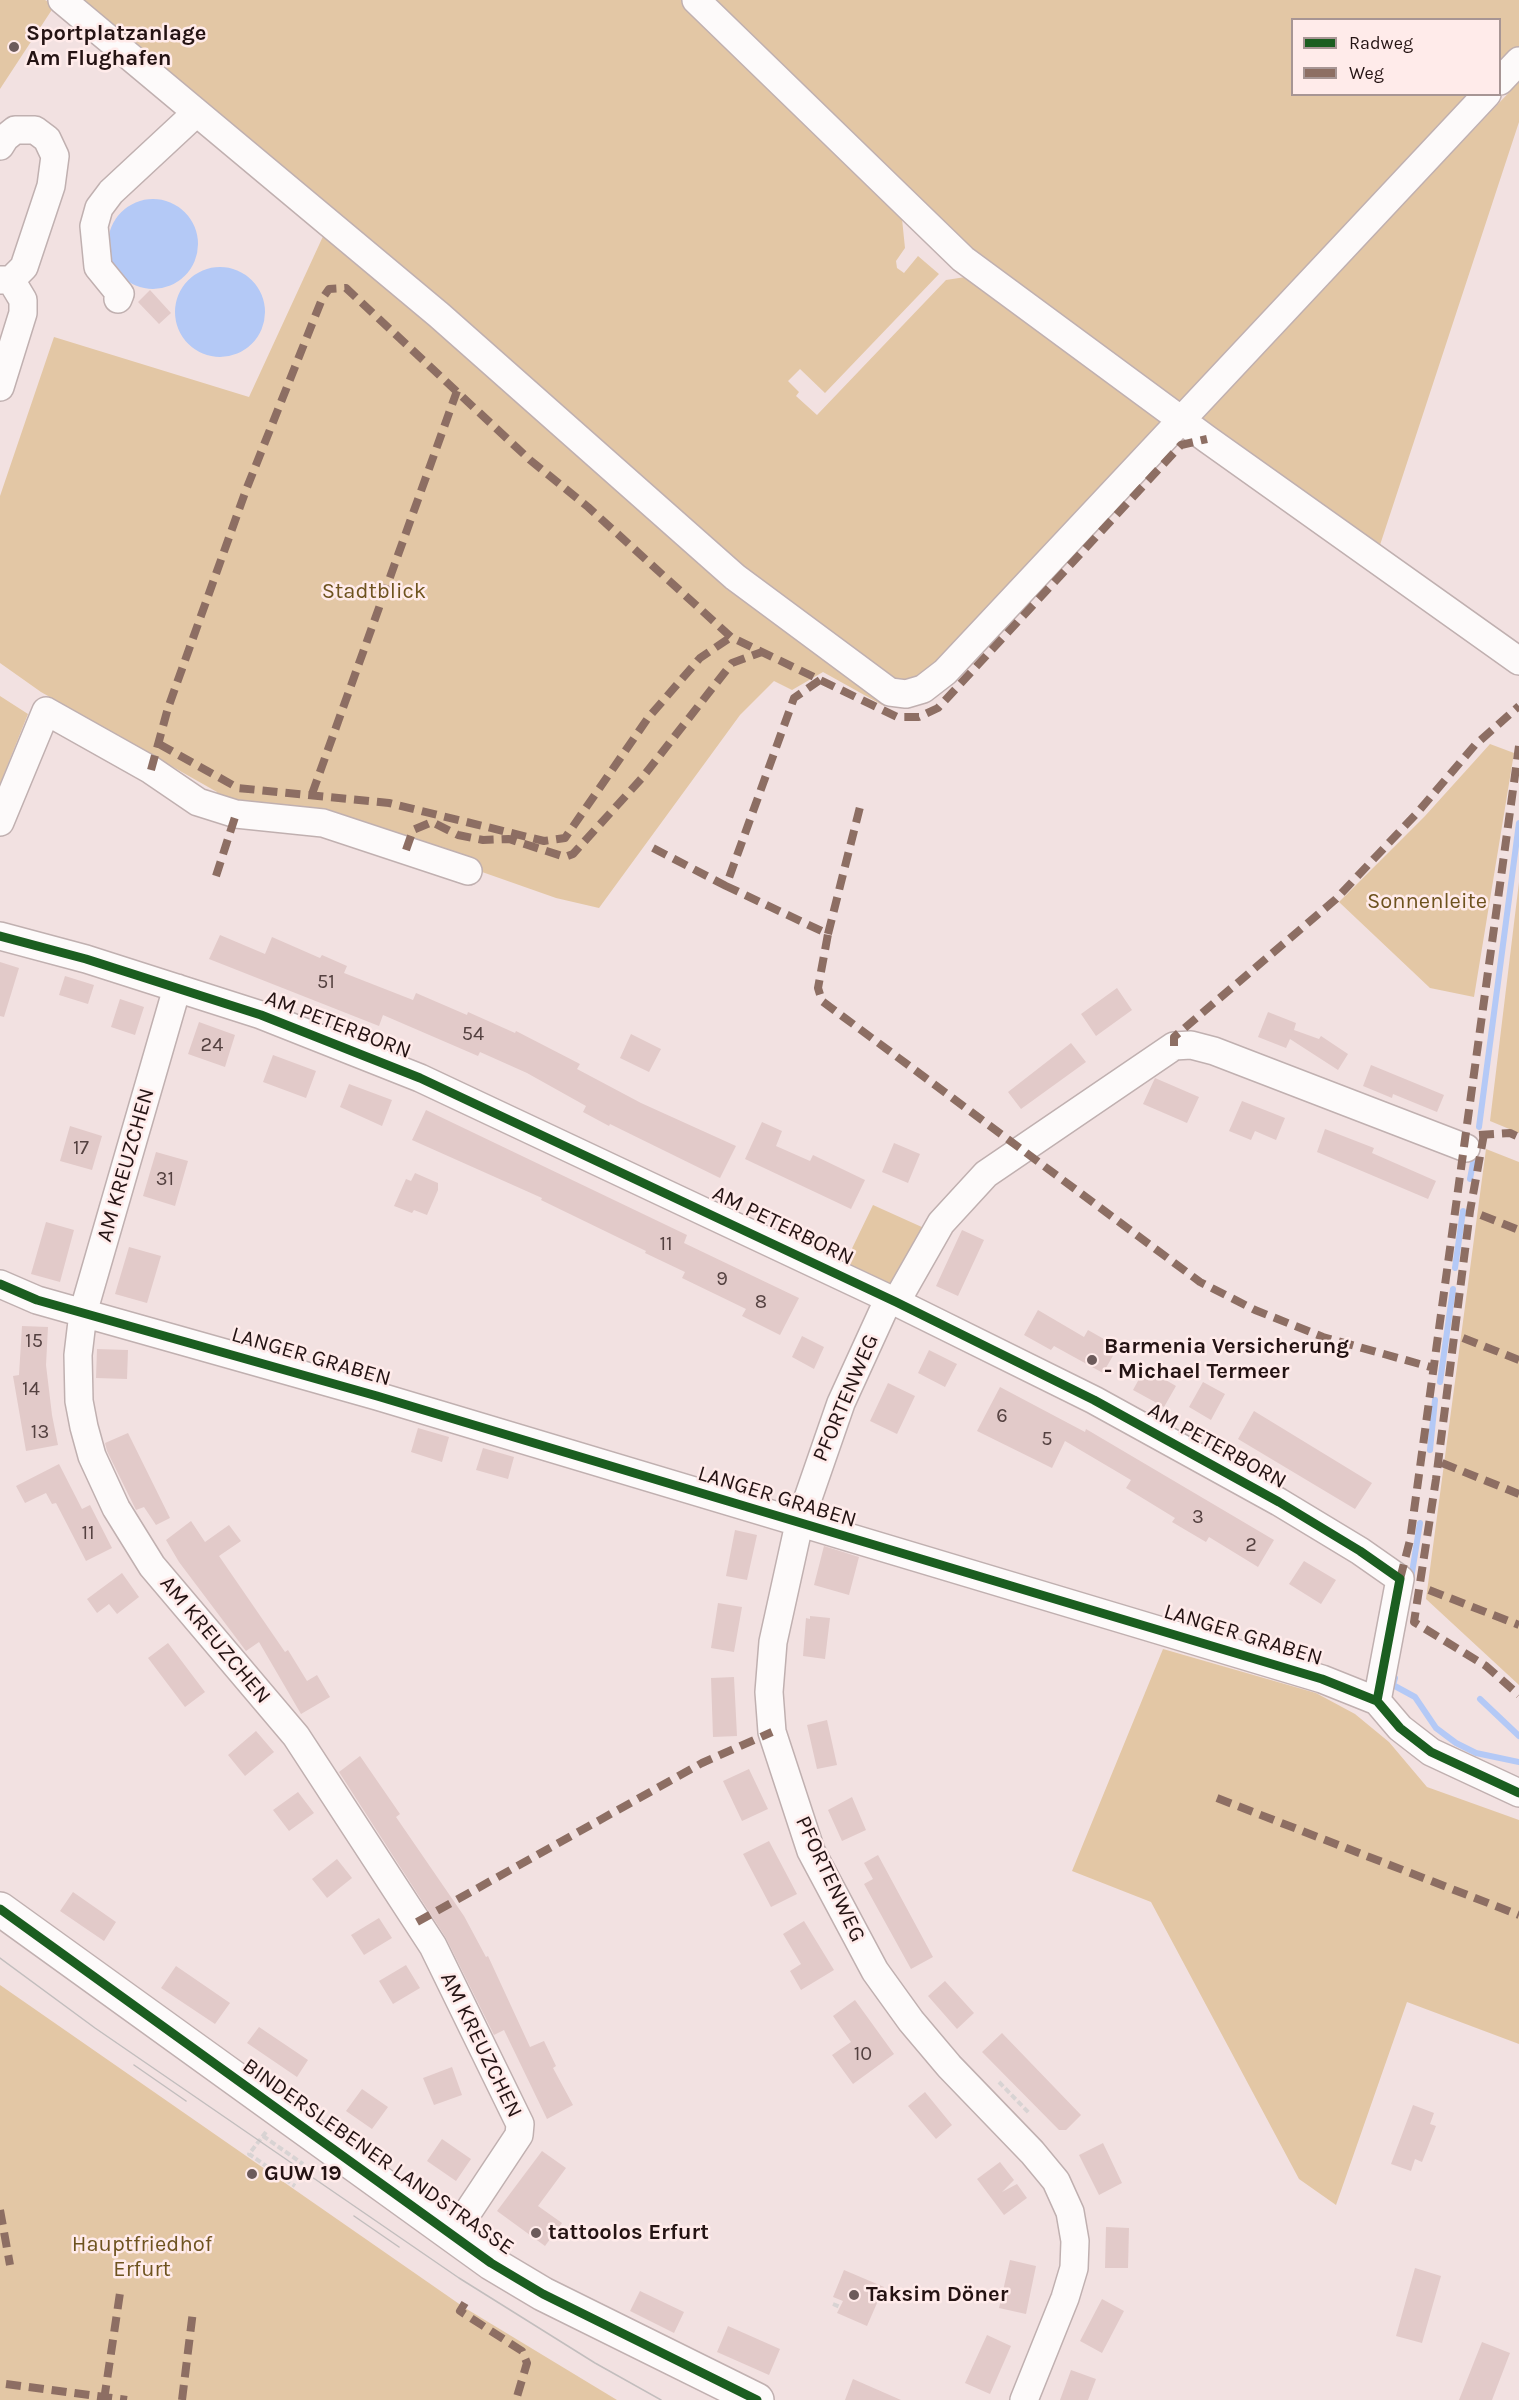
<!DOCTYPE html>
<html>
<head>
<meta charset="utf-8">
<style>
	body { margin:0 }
	#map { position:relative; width:1519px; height:2400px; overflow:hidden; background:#f2e1e1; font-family:Karla,sans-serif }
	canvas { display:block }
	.legend { position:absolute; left:1291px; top:18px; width:210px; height:78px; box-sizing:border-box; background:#ffebea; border:2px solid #a79594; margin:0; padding:8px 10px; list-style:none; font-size:18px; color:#241313 }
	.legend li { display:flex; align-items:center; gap:12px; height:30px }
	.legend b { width:30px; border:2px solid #a79594 }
</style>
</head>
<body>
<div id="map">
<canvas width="1519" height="2400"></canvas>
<ul class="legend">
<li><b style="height:8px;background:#1b5e20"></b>Radweg</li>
<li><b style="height:8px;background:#8d6e63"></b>Weg</li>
</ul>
</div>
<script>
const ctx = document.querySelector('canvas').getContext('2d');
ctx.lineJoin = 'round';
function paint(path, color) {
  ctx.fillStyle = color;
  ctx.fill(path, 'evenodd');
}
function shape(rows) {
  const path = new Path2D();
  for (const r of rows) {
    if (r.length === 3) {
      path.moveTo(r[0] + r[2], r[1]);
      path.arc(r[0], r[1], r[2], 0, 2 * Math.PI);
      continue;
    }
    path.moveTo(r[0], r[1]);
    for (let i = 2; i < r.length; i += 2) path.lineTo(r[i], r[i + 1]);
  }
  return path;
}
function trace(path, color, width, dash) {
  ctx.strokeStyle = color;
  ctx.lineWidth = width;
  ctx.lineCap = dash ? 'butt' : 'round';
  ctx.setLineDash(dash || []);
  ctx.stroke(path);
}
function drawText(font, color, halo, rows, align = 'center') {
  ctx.font = font + ' Karla,sans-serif';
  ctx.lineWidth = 5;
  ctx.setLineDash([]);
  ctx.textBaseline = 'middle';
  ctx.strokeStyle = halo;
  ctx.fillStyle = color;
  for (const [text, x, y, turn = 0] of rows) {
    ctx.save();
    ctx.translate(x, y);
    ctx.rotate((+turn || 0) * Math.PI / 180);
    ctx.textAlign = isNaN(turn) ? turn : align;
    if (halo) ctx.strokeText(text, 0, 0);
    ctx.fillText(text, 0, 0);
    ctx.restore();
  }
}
const green = shape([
	[0,0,45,0,55,5,0,89],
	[71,0,685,0,901,209,905,248,896,261,897,268,904,273,918,256,939,274,825,393,800,369,788,381,799,392,796,396,817,415,946,280,972,276,1166,419,949,659,899,687,824,635],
	[703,0,1519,0,1519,54,1500,74,1500,20,1292,20,1292,94,1480,95,1186,407,971,256],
	[1519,82,1519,122,1379,548,1195,422],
	[325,232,892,704,884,706,823,672,792,690,774,681,740,715,599,908,556,898,323,816,220,802,217,792,41,692,0,663,0,496,54,337,249,397],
	[0,696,28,714,0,784],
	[1490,744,1514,753,1474,997,1430,988,1339,902,1425,816],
	[1519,882,1519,1133,1490,1121],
	[1486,1149,1519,1162,1519,1685,1426,1599],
	[873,1205,924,1228,890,1287,844,1265],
	[1163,1649,1316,1693,1355,1714,1389,1742,1427,1787,1519,1820,1519,2044,1407,2002,1336,2205,1299,2179,1151,1902,1072,1871],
	[0,1985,465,2308,617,2400,0,2400]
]);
const water = shape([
	[153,244,45],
	[220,312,45]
]);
const stream = shape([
	[1479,1127,1519,823],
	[1470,1179,1475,1152],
	[1455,1268,1463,1211],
	[1440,1382,1453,1289],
	[1430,1450,1435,1400],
	[1411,1579,1420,1523],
	[1395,1678,1393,1685,1415,1697,1436,1728,1456,1743,1476,1753,1519,1762],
	[1480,1699,1519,1736]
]);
const building = shape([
	[150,290,171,313,159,324,138,302],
	[220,935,265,954,272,937,320,958,322,955,347,966,344,973,413,1000,416,993,467,1015,468,1012,515,1033,516,1031,580,1064,577,1069,641,1103,736,1146,720,1178,610,1124,609,1126,583,1112,586,1106,527,1073,480,1052,478,1056,383,1015,379,1026,209,959],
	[0,962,19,968,4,1017,0,1016],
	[65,976,94,985,88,1004,59,995],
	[1117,988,1132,1010,1096,1036,1081,1014],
	[120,999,144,1007,135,1035,111,1027],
	[1268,1012,1296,1023,1294,1030,1319,1039,1321,1036,1348,1054,1338,1070,1290,1039,1286,1048,1258,1037],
	[199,1022,235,1035,225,1067,188,1054],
	[631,1034,661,1049,649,1072,620,1058],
	[1071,1043,1086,1062,1021,1109,1008,1092],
	[273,1055,316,1071,306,1098,263,1082],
	[1371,1065,1444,1095,1437,1112,1393,1094,1392,1098,1363,1086],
	[1155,1078,1199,1097,1187,1123,1143,1104],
	[349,1084,392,1100,382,1126,340,1107],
	[1242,1101,1285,1118,1276,1140,1255,1131,1251,1140,1229,1131],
	[426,1110,687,1235,684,1243,799,1298,780,1335,742,1316,746,1309,682,1278,685,1272,645,1253,646,1251,541,1200,542,1198,412,1140],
	[762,1122,782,1131,776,1146,810,1161,813,1155,865,1180,851,1209,745,1159],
	[70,1126,102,1136,92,1170,60,1161],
	[1325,1129,1374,1148,1372,1153,1436,1181,1428,1199,1317,1152],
	[894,1143,920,1154,908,1183,882,1172],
	[156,1152,188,1161,175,1206,143,1196],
	[415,1173,438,1183,438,1190,427,1215,414,1210,412,1213,394,1206,406,1179,411,1181],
	[46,1222,74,1230,60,1282,31,1274],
	[962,1230,984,1240,958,1296,936,1286],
	[129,1247,161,1256,147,1303,115,1294],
	[1038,1310,1084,1337,1088,1330,1118,1347,1103,1373,1054,1346,1051,1350,1024,1335],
	[22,1326,48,1327,46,1365,52,1415,58,1445,26,1451,13,1376,19,1375],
	[802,1336,824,1347,814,1369,792,1357],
	[97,1349,128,1350,127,1379,96,1378],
	[929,1350,957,1364,945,1387,918,1373],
	[1145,1368,1176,1386,1164,1407,1133,1390],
	[1203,1382,1225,1394,1211,1420,1189,1407],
	[888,1383,915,1396,897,1434,870,1421],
	[1000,1387,1085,1432,1086,1429,1274,1540,1258,1567,1209,1537,1206,1542,1172,1522,1175,1518,1126,1488,1131,1480,1065,1441,1052,1468,977,1431],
	[1254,1411,1372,1483,1355,1509,1238,1439],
	[418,1428,449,1437,442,1462,411,1452],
	[128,1433,170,1518,156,1525,144,1507,136,1510,107,1451,105,1443],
	[483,1448,514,1457,508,1479,476,1470],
	[59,1464,82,1509,90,1505,112,1548,86,1561,56,1503,52,1504,46,1493,25,1503,16,1486],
	[191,1521,205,1542,229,1525,241,1541,219,1556,285,1652,288,1650,307,1681,317,1675,330,1697,301,1714,259,1642,246,1651,179,1562,166,1540],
	[735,1530,757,1535,747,1580,726,1576],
	[824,1546,859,1557,849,1595,814,1585],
	[1304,1561,1336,1580,1321,1604,1289,1584],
	[122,1573,139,1597,117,1614,109,1604,97,1613,87,1599],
	[718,1603,742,1607,734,1652,711,1648],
	[810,1616,830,1618,825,1659,803,1656,806,1618,810,1619],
	[168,1643,205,1692,185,1707,148,1658],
	[734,1677,737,1736,713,1737,711,1678],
	[827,1720,837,1765,817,1769,807,1725],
	[256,1731,274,1752,245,1776,228,1755],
	[360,1756,400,1814,396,1817,464,1916,486,1957,488,1956,530,2047,544,2041,556,2066,553,2068,573,2105,547,2119,504,2030,494,2035,446,1938,339,1772],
	[749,1769,768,1809,742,1821,723,1781],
	[298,1792,314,1813,289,1831,273,1810],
	[852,1797,866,1830,842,1841,828,1810],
	[769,1841,797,1894,771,1907,743,1854],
	[878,1855,933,1957,911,1969,864,1884,873,1879,864,1863],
	[337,1859,352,1878,327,1898,312,1879],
	[73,1892,116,1922,104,1941,60,1911],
	[379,1918,392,1938,364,1955,351,1935],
	[804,1921,834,1970,801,1990,790,1971,801,1964,783,1934],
	[406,1965,420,1988,393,2004,379,1981],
	[176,1966,230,2003,215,2024,161,1988],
	[945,1981,974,2013,957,2029,928,1996],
	[855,2000,894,2054,853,2084,832,2055,851,2042,833,2016],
	[259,2027,308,2060,297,2077,247,2043],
	[1002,2033,1081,2115,1066,2130,1059,2130,982,2052],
	[452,2067,462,2095,434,2105,423,2078],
	[362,2089,388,2107,372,2129,346,2111],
	[925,2092,952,2125,936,2139,908,2106],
	[1413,2105,1434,2113,1430,2124,1436,2126,1422,2162,1415,2159,1411,2171,1391,2164],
	[442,2139,471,2159,456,2181,427,2161],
	[1103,2143,1122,2183,1099,2195,1079,2155],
	[542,2151,566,2168,538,2206,562,2223,545,2246,497,2211],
	[1000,2162,1014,2180,1002,2192,1017,2184,1027,2198,1004,2215,977,2179],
	[1106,2227,1129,2228,1128,2268,1105,2268],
	[1010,2260,1036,2266,1026,2314,999,2308],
	[1415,2268,1441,2276,1422,2343,1396,2336],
	[844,2270,884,2287,867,2326,837,2313,843,2301,833,2297],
	[640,2291,684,2312,674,2333,630,2311],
	[1102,2299,1124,2311,1102,2353,1080,2341],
	[728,2326,780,2349,769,2375,717,2352],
	[987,2335,1011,2346,990,2394,965,2383],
	[1482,2342,1510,2353,1492,2400,1459,2400],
	[1071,2370,1096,2379,1088,2400,1060,2400],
	[853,2379,901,2400,845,2400]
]);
const path = shape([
	[999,2082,1029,2113],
	[266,2132,249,2154,295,2186],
	[263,2136,303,2164],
	[833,2304,840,2307]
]);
const minor = shape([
	[62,0,439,315,735,577,890,692,906,694,923,689,945,672,1487,94],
	[696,0,963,259,1207,439,1519,661],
	[1500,81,1519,61],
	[0,146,5,138,15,130,35,130,47,139,55,156,51,186,24,267,11,280,0,280],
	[118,299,120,294,98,267,94,226,99,208,111,192,196,113],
	[0,387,23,313,23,300,11,280],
	[0,822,46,711,151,770,198,802,236,814,323,823,468,871],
	[0,936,86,959,261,1015,420,1078,896,1302,1094,1400,1279,1502,1360,1551,1400,1579,1377,1701],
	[177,988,83,1313,78,1355,79,1401,84,1427,92,1456,116,1508,152,1566,296,1736,433,1946,520,2124,519,2135,452,2236],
	[0,1284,37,1300,377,1396,1322,1679,1377,1701,1400,1728,1431,1752,1519,1793],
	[889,1298,841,1403,799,1524,773,1642,769,1692,772,1732,811,1851,875,1971,911,2021,949,2066,1032,2152,1056,2181,1070,2212,1075,2241,1074,2268,1065,2298,1024,2400],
	[896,1302,941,1223,986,1174,1174,1046,1191,1045,1214,1051,1466,1148]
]);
const major = shape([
	[0,1909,491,2263,543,2294,757,2400]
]);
const tram = shape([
	[0,1958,95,2028,459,2278,595,2363,661,2400],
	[134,2065,186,2101],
	[354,2216,399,2247]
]);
const quiet = shape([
	[820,680,794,698,726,886,828,934,818,988,822,1001,1200,1282,1255,1310,1323,1337,1434,1368],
	[159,744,238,788,389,803,544,841,565,838,648,718,700,658,731,637],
	[151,770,168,708,246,490,322,299,329,289,346,288,530,460,588,507,731,637,897,717,919,717,938,708,1181,445,1207,439],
	[312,794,457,391],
	[653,848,726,886],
	[406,850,413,830,432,822,458,835,483,840,509,839,565,857,573,854,642,778,732,663,762,652],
	[216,876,236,814],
	[828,934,861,803],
	[1174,1046,1174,1037,1336,899,1417,813,1475,745,1519,706],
	[1484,1134,1470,1211,1436,1479,1414,1622,1486,1666,1519,1695],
	[1479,1135,1510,1133,1519,1137],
	[1481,1215,1519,1230],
	[1463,1338,1519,1360],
	[1442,1463,1519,1494],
	[1400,1579,1410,1540,1519,746],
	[1429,1590,1519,1625],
	[1217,1798,1519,1915],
	[417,1922,702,1763,772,1732],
	[0,2210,10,2265],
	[465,2303,460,2311,522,2351,527,2363,516,2400],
	[6,2384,127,2400],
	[104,2400,120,2293],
	[182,2400,193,2311]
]);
const cycleway = shape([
	[0,936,86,959,261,1015,420,1078,896,1302,1094,1400,1279,1502,1360,1551,1400,1579,1377,1701],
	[0,1284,37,1300,377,1396,1322,1679,1377,1701,1400,1728,1431,1752,1519,1793],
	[0,1909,491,2263,543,2294,757,2400]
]);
const markers = [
	[14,47,6,"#6c5b5b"],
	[1092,1360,6,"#6c5b5b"],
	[252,2174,6,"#6c5b5b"],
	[536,2233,6,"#6c5b5b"],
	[854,2295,6,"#6c5b5b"]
];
const numberNames = [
	["51",326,982],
	["54",473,1034],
	["24",212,1045],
	["17",81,1148],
	["31",165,1179],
	["11",666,1244],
	["9",722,1279],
	["8",761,1302],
	["15",34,1341],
	["14",31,1389],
	["6",1002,1416],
	["13",40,1432],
	["5",1047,1439],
	["3",1198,1517],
	["11",88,1533],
	["2",1251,1545],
	["10",863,2054]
];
const poiNames = [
	["Sportplatzanlage",26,34],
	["Am Flughafen",26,59],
	["Barmenia Versicherung",1104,1347],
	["- Michael Termeer",1104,1372],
	["GUW 19",264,2174],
	["tattoolos Erfurt",548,2233],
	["Taksim Döner",866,2295]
];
const parkNames = [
	["Stadtblick",374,592],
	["Sonnenleite",1427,902],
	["Hauptfriedhof",142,2245],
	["Erfurt",142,2270]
];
const streetNames = [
	["AM PETERBORN",338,1025,21],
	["AM KREUZCHEN",126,1165,-74],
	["AM PETERBORN",783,1226,26],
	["LANGER GRABEN",311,1357,16],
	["PFORTENWEG",846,1398,-67],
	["AM PETERBORN",1217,1446,29],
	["LANGER GRABEN",777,1497,17],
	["LANGER GRABEN",1243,1635,17],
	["AM KREUZCHEN",215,1640,50],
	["PFORTENWEG",830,1879,65],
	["AM KREUZCHEN",481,2045,64],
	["BINDERSLEBENER LANDSTRASSE",378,2157,35]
];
paint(green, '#e3c7a5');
paint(water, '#b4c9f6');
trace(stream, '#b4c9f6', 6);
paint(building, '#e2cac9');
trace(minor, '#c0b0b0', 30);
trace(major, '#c0b0b0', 36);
trace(path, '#d8d3d3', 4, [6, 3]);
trace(minor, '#fdfafa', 27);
trace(major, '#fdfafa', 33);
trace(tram, '#c2bdbd', 1.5);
trace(quiet, '#8d6e63', 8, [15, 8]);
trace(cycleway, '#1b5e20', 9);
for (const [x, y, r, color] of markers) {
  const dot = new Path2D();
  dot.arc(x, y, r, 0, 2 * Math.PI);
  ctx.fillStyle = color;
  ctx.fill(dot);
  trace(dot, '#ffebea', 2);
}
drawText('20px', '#544140', null, numberNames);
drawText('bold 22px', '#241313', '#ffebea', poiNames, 'left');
drawText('22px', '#6e531f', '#ffebea', parkNames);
drawText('22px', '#241313', '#ffebea', streetNames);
</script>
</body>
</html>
